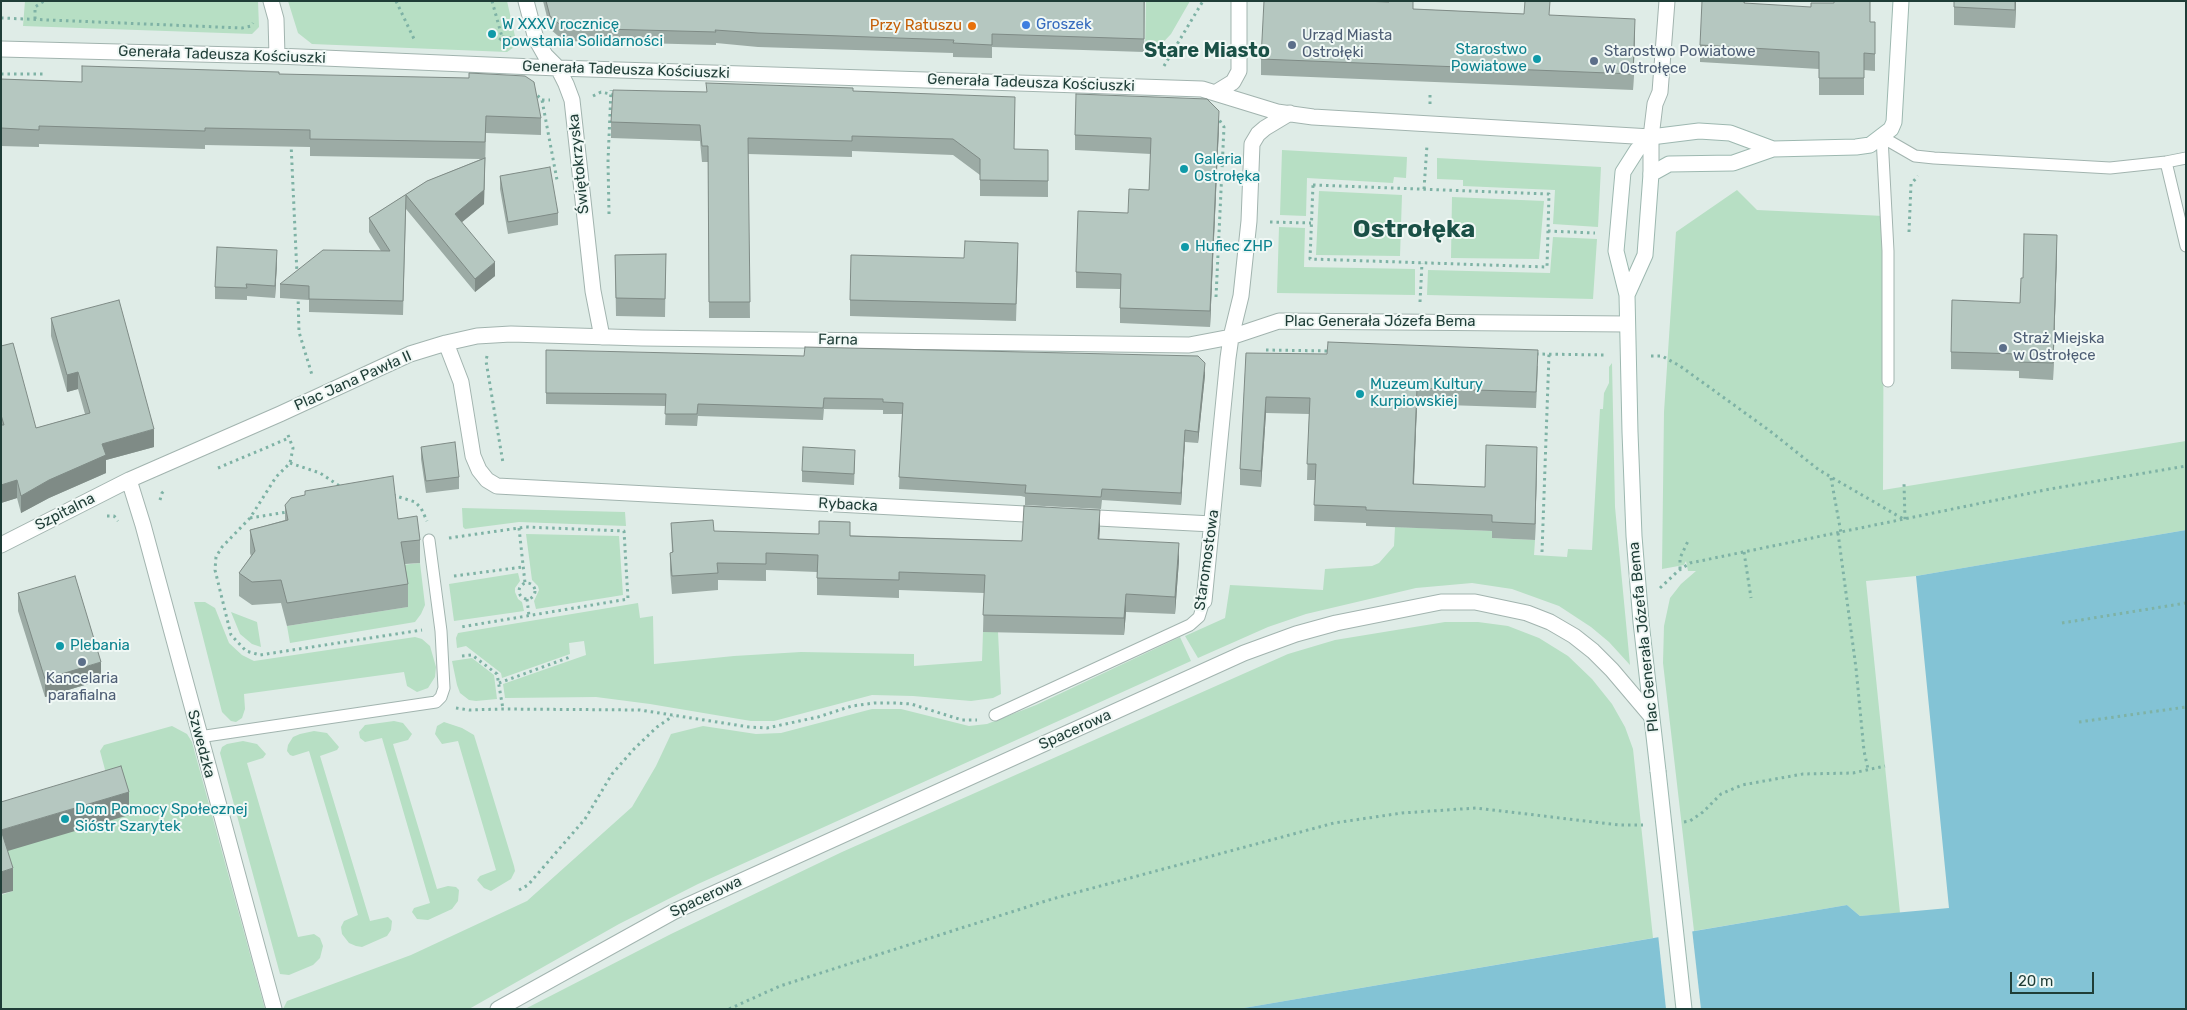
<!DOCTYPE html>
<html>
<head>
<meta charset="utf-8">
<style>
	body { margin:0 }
	#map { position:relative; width:2187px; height:1010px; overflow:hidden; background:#dfece7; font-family:Rubik,sans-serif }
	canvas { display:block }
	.frame { position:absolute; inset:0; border:2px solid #1f3d37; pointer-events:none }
	.scale { position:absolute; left:2010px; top:972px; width:84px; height:22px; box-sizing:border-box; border:2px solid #1f3d37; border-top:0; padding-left:6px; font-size:15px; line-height:18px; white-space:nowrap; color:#1f3d37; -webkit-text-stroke:4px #f0f8f5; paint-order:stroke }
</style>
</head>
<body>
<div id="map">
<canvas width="2187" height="1010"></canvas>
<div class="frame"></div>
<div class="scale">20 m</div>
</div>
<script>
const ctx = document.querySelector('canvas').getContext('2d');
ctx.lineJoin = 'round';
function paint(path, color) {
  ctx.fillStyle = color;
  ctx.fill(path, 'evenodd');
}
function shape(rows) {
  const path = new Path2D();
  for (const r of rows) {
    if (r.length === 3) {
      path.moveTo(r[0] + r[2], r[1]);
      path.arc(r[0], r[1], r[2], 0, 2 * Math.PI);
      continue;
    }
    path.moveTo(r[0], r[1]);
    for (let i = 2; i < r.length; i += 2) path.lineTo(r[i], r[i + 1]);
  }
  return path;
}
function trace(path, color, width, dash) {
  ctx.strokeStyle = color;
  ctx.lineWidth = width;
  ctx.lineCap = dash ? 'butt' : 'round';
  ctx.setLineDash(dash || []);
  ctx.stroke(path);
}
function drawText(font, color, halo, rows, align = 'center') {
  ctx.font = font + ' Rubik,sans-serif';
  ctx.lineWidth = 4;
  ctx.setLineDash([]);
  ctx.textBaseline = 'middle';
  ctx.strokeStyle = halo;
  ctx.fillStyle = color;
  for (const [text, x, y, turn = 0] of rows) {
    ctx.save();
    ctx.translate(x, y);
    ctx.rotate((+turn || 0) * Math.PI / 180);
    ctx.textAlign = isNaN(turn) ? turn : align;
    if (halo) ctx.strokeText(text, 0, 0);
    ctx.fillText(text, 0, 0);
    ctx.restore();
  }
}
const green = shape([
	[25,1,258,1,259,27,252,34,23,26],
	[288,1,507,1,517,45,507,52,312,44,298,33],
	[1146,1,1190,1,1171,34,1154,52,1145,52],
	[1282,150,1407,157,1406,178,1394,177,1393,183,1307,178,1306,216,1280,215],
	[1437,158,1601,167,1598,227,1553,224,1555,190,1463,186,1463,180,1437,179],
	[1737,190,1757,210,1884,216,1883,490,2186,441,2186,530,1916,576,1866,581,1900,913,1860,916,1847,905,1694,931,1663,663,1664,626,1670,598,1681,584,1696,571,1688,571,1686,561,1684,565,1662,569,1664,412,1676,232],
	[1319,191,1402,195,1400,256,1316,255],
	[1452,197,1544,201,1539,259,1451,258],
	[1279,227,1305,228,1304,267,1415,269,1415,295,1277,293],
	[1553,237,1597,239,1593,299,1427,295,1428,270,1550,273],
	[1612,363,1615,507,1630,665,1609,642,1591,627,1559,606,1512,589,1472,583,1416,588,1306,614,1268,627,1198,658,1185,636,1225,618,1230,585,1323,590,1325,569,1372,566,1379,563,1394,546,1395,527,1492,531,1492,538,1535,540,1534,555,1567,557,1568,549,1592,550,1600,409,1603,409,1604,393,1609,383,1609,367],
	[462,508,625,512,626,526,519,522,465,529,463,527],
	[526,534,619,536,623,595,536,609,534,601,539,590,538,586,532,580],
	[420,563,425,605,421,614,415,622,290,643,287,626,408,607,402,565],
	[518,573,520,581,515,588,515,592,518,599,522,602,524,611,454,621,449,584],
	[194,602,205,602,215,608,229,643,242,655,254,661,415,637,422,639,430,646,436,667,435,677,428,688,417,692,407,686,404,672,244,694,245,709,242,718,236,722,231,721,222,712],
	[638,603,640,618,653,616,654,664,734,656,801,652,914,654,914,666,982,661,983,632,998,632,1001,694,993,698,971,701,913,696,872,695,774,721,751,721,650,704,596,697,505,698,503,684,586,655,584,641,569,643,570,654,502,678,501,673,466,646,457,648,456,638,458,633],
	[231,612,257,622,261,647,252,644,240,634],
	[1445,622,1478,622,1508,626,1539,638,1568,656,1592,679,1612,704,1625,727,1633,749,1653,938,1238,1009,525,1009,671,934,842,852,1288,654,1335,640],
	[1180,637,1191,661,698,884,619,924,469,1009,283,1009,287,1001,411,955,527,901,632,807,656,766,671,734,703,726,756,734,781,733,872,709,901,709,969,726,987,724,1036,705],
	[472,658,494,675,497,699,476,701,469,700,460,693,457,685,452,661],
	[394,721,403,723,412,734,408,740,393,744,437,889,448,886,456,887,459,890,458,901,452,909,428,920,417,919,412,912,414,908,430,903,382,738,365,742,360,738,359,732,365,725],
	[444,722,462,728,474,735,514,866,515,871,511,879,491,891,484,888,477,880,480,876,496,870,458,741,442,744,435,734,437,726],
	[172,726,187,734,192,742,265,1009,1,1009,1,895,13,891,1,853,111,792,100,751,104,745],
	[314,731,327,733,339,747,337,750,320,756,370,921,388,917,392,921,391,930,387,936,362,947,356,946,349,943,342,934,341,927,344,921,358,915,309,751,293,756,290,755,287,751,288,745,293,737,300,734],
	[243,741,257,744,266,754,263,758,247,763,298,937,314,934,320,938,323,946,320,958,313,965,289,975,280,974,220,753,222,747,227,744]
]);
const water = shape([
	[2186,530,2186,1009,1238,1009,1847,905,1860,916,1949,908,1916,576]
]);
const pier = shape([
	[1692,929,1701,1009,1666,1009,1658,934]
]);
const path = shape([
	[396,1,415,41],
	[492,1,502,37,498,42],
	[1,18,242,28,251,26,253,23],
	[35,19,35,7,44,1],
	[502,37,514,38],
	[1164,66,1203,1],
	[1,74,43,74],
	[533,91,542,100,557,180],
	[593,96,601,92,615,95],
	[542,100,550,100],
	[1430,104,1430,92],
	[291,143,297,274],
	[1313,185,1549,194,1547,267,1310,259,1313,185],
	[1424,189,1427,145],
	[609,214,608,161,611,90],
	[1270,222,1311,223],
	[1548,231,1595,233],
	[1909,232,1911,184,1918,176],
	[298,295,299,332,312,375],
	[1216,297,1224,127,1218,118],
	[1420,302,1422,263],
	[1266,350,1332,351],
	[1536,354,1607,355],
	[487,356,486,361,503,463],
	[1651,356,1662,356,1680,366,1770,431,1819,470,1905,520,1904,483],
	[288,435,293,448,290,463,276,477,250,518,222,547,216,557,215,570,231,635,246,651,260,655,422,630],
	[290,463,320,473,341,487],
	[218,468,289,438],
	[1831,478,1841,533],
	[393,495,415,502,421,508,427,521],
	[160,500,162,493,166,489],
	[107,516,114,516,118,521],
	[250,518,287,512],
	[519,528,525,583],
	[1838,533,1856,668,1864,751,1868,769],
	[449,538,526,527,624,531,628,599,461,627],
	[1542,552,1549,354],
	[1744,552,1751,598],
	[1680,569,1680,558,1689,539],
	[454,576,523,567],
	[527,591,8],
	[1660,588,1678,571,1690,563,2050,489,2186,466],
	[527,599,529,616],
	[2062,623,2186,603],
	[462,656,472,655,497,674,503,709],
	[499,683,570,657],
	[456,708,469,710,503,709,640,710,749,727,767,728,818,717,852,706,874,703,897,703,911,704,962,720,977,720],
	[2079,722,2186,707],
	[1684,822,1690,821,1703,812,1721,794,1742,785,1803,774,1853,773,1885,766],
	[519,890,528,885,585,819,612,774,634,749,657,727,673,716],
	[729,1009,780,986,1052,899,1334,823,1402,813,1476,808,1619,825,1643,825]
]);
const lane = shape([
	[1882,137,1915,156,1934,158,2110,168,2166,162,2186,158],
	[1882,137,1888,251,1888,381],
	[2166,162,2186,246],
	[995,715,1190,625,1199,617,1204,601],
	[199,737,436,702,441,697,444,688,441,631,429,540]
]);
const street = shape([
	[271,1,276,19,277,56],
	[526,1,536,39,545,55,558,68,566,84,572,100,593,291,602,337],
	[1,49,277,56,558,68,1202,89,1277,112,1313,117,1651,137],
	[1215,93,1233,82,1239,71,1239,1],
	[1651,174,1651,137,1655,104,1660,92,1667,1],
	[446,343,461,382,473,456,479,470,487,480,497,486,1044,515],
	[129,480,143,525,274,1009],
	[1079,517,1212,524],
	[1,545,129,480,280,414,410,354,446,343,477,336,511,334,642,338,1189,345,1231,337,1279,321,1627,324],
	[1204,601,1228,358,1231,337,1241,296,1249,221,1252,144,1258,134,1265,128,1290,113],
	[498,1009,673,912,1244,653,1296,634,1336,623,1441,602,1475,602,1527,613,1550,622,1574,636,1593,651,1612,670,1651,716]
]);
const secondary = shape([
	[1627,295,1645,255,1651,174,1669,164,1733,163,1773,149,1856,147,1870,145,1891,129,1894,122,1901,1],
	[1658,771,1641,622,1634,536,1630,432,1627,295,1616,251,1623,172,1637,150,1651,137,1699,131,1730,133,1773,149]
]);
const secondaryBridge = shape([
	[1658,771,1684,1009]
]);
const wall = shape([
	[543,1,1145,1,1144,52,992,47,992,58,953,57,953,53,758,47,716,43,716,45,564,41,550,29],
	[1745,1,1745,3,1870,22,1875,22,1875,71,1864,70,1864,95,1819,95,1819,69,1700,62,1700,45],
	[2016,1,2015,28,1954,25,1954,2,1949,1],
	[1413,9,1550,15,1635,35,1633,90,1261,75,1261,59],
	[279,74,541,118,541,135,486,133,484,204,461,222,495,276,475,292,406,209,403,315,309,312,309,300,280,298,280,284,381,251,369,232,369,218,427,181,481,159,310,156,310,147,205,145,205,149,39,144,39,147,1,146,1,79,82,82],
	[853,91,1015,149,1048,166,1048,197,980,196,980,175,953,155,852,151,852,157,748,154,750,318,709,318,708,162,702,162,700,141,611,138,611,122,706,92],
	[1219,126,1210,327,1120,323,1120,289,1076,288,1076,272,1149,190,1151,154,1075,150,1075,135],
	[500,176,558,213,558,225,508,234,500,189],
	[2057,252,2053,380,2019,378,2019,371,1951,369,1951,352,2020,303,2023,278],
	[666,254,665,317,616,316,615,255],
	[964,258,1018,260,1016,321,850,316,850,300],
	[277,262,275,298,247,296,247,300,215,299,215,287],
	[51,318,154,447,106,460,106,473,49,498,21,513,17,498,1,503,1,346,36,428,85,414,78,389,67,392,51,336],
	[546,350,1205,375,1198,443,1185,442,1181,505,1102,500,1101,509,1025,505,1025,497,1021,496,899,489,902,414,883,414,883,410,824,409,823,420,698,416,697,426,665,425,666,406,546,404],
	[1246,353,1538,366,1536,408,1417,404,1414,484,1485,487,1537,463,1535,540,1492,538,1492,531,1366,526,1366,523,1314,521,1315,480,1307,480,1309,414,1266,413,1261,487,1240,485,1240,469],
	[421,447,459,477,459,489,426,493,421,459],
	[855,461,854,485,802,482,802,471],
	[285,505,398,519,420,540,420,563,405,564,408,584,408,607,287,626,281,603,252,605,239,596,239,573,251,556,250,553,250,530,285,520],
	[671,523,714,531,1022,541,1100,527,1099,539,1179,560,1175,614,1126,612,1124,635,983,632,984,593,899,590,899,598,817,595,817,572,766,570,766,581,718,580,718,590,672,594,670,570,670,553,672,553],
	[18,593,101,680,45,697,18,611]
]);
const shadedWall = shape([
	[2015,1,2016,1,2015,28],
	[1635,19,1635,35,1633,90,1633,74],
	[1219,111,1219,126,1210,327,1210,311],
	[485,158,484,204,455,228,455,214],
	[2057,235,2057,252,2053,380,2053,363],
	[277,250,277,262,275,298,275,286],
	[495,262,495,276,475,292,475,279],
	[1205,363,1205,375,1198,443,1198,432],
	[78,372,78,389,67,392,67,375],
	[1417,388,1417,404,1413,501,1413,484],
	[1266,397,1266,413,1261,487,1261,471],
	[154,429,154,447,106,460,106,473,49,498,21,513,21,496,49,480,102,444],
	[1185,430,1185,442,1181,505,1181,493],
	[1537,447,1537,463,1535,540,1535,524],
	[17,480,17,498,1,503,1,485],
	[1100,510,1100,527,1098,556,1098,539],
	[1179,543,1179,560,1175,614,1175,597],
	[1126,594,1126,612,1124,635,1124,618],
	[101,662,101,680,45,697,45,679],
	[129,792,129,815,1,853,1,830],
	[13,868,13,891,1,894,1,872]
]);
const building = shape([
	[546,1,1144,1,1144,39,992,34,992,45,953,43,954,40,758,33,715,30,716,32,564,28,550,16,546,1],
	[1264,1,1362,1,1389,2,1389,1,1413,1,1413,9,1524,14,1525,1,1550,1,1549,15,1635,19,1633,74,1261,59,1264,1],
	[1702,1,1744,1,1744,3,1811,7,1811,3,1834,3,1834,1,1870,1,1870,22,1875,22,1875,54,1864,53,1864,78,1819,78,1819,52,1700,45,1702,1],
	[1954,1,2015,1,2015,10,1954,7,1954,1],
	[82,66,279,72,279,74,469,78,469,73,525,76,534,82,541,118,486,116,485,142,310,139,310,130,205,128,205,131,39,126,39,130,1,128,1,79,82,82,82,66],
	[706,83,853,88,853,91,1015,97,1014,149,1048,150,1048,181,980,180,980,159,953,139,852,136,852,141,748,138,750,302,709,302,708,146,702,146,700,125,611,122,613,90,707,92,706,83],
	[1076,94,1207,99,1219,111,1210,311,1120,308,1121,274,1076,272,1078,211,1128,213,1129,189,1149,190,1151,138,1075,135,1076,94],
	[485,158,484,190,455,214,495,262,475,279,406,195,403,301,309,299,309,286,280,284,323,250,390,251,369,218,427,181,485,158],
	[550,167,558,213,508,222,500,176,550,167],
	[2024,234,2057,235,2053,363,2019,362,2019,354,1951,352,1952,300,2020,303,2021,278,2023,278,2024,234],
	[965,241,1018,243,1016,304,850,300,851,255,964,258,965,241],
	[217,247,277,250,275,286,246,284,247,288,215,287,217,247],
	[666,254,665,299,616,298,615,255,666,254],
	[119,300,154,429,102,444,106,455,49,480,21,496,17,480,1,485,1,425,4,425,1,415,1,346,13,343,36,428,90,413,78,372,67,375,51,318,119,300],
	[1328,342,1538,350,1536,392,1417,388,1413,484,1485,487,1486,445,1537,447,1535,524,1492,522,1492,515,1366,510,1366,507,1314,505,1316,464,1307,464,1310,398,1266,397,1261,471,1240,469,1246,353,1327,354,1328,342],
	[805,347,1198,356,1205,363,1198,432,1185,430,1181,493,1102,489,1101,497,1025,493,1026,485,1021,485,899,477,903,403,883,402,883,399,824,398,823,408,698,404,697,414,665,414,666,394,546,393,546,350,804,356,805,347],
	[455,442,459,477,426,481,421,447,455,442],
	[803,447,855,450,854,474,802,471,803,447],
	[393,476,398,519,417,516,420,540,401,542,408,584,287,603,281,580,252,582,239,573,255,551,250,530,288,520,285,505,291,498,305,495,305,491,393,476],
	[1024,506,1100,510,1098,539,1179,543,1175,597,1126,594,1124,618,983,615,985,575,899,572,899,580,817,578,818,555,766,553,766,564,717,563,718,573,672,576,670,553,673,552,671,523,713,520,714,531,819,534,819,521,850,522,850,536,1022,541,1024,506],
	[75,576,101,662,45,679,18,593,75,576],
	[121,766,129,792,1,830,1,802,121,766],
	[1,830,13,868,1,872,1,830]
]);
const markers = [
	[1026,25,5,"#3f7fe0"],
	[972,26,5,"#e8710a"],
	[492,34,5,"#0f9aa8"],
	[1292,45,5,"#5c6f8a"],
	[1537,59,5,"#0f9aa8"],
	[1594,61,5,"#5c6f8a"],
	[1184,169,5,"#0f9aa8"],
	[1185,247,5,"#0f9aa8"],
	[2003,348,5,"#5c6f8a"],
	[1360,394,5,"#0f9aa8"],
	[60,646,5,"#0f9aa8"],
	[82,662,5,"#5c6f8a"],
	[65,819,5,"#0f9aa8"]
];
const cultureNames = [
	["W XXXV rocznicę",502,25],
	["powstania Solidarności",502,42],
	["Starostwo",1527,50,"right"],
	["Powiatowe",1527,67,"right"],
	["Galeria",1194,160],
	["Ostrołęka",1194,177],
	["Hufiec ZHP",1195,247],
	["Muzeum Kultury",1370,385],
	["Kurpiowskiej",1370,402],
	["Plebania",70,646],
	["Dom Pomocy Społecznej",75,810],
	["Sióstr Szarytek",75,827]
];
const shopNames = [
	["Groszek",1036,25]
];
const foodNames = [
	["Przy Ratuszu",962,26]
];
const serviceNames = [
	["Urząd Miasta",1302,36],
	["Ostrołęki",1302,53],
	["Starostwo Powiatowe",1604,52],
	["w Ostrołęce",1604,69],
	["Straż Miejska",2013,339],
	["w Ostrołęce",2013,356],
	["Kancelaria",82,679,"center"],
	["parafialna",82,696,"center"]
];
const streetNames = [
	["Generała Tadeusza Kościuszki",222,55,2],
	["Generała Tadeusza Kościuszki",626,70,2],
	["Generała Tadeusza Kościuszki",1031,83,2],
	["Świętokrzyska",579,164,-96],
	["Plac Generała Józefa Bema",1380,322],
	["Farna",838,340,1],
	["Plac Jana Pawła II",353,381,-24],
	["Rybacka",848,505,3],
	["Szpitalna",65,512,-27],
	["Staromostowa",1207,560,-82],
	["Plac Generała Józefa Bema",1644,637,-96],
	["Spacerowa",1075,730,-24],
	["Szwedzka",201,744,75],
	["Spacerowa",706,897,-25]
];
const districtNames = [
	["Stare Miasto",1207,51]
];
const townNames = [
	["Ostrołęka",1414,230]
];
paint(green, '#b7dfc4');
paint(water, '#83c3d5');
paint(pier, '#dfece7');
trace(lane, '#a2b4af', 13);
trace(street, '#a2b4af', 17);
trace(secondary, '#9db8b0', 17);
trace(path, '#7eb2a5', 3, [2.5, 4]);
trace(lane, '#fff', 11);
trace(street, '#fff', 15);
trace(secondary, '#fff', 15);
trace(secondaryBridge, '#9db8b0', 17, []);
trace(secondaryBridge, '#fff', 15);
paint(wall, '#9caba5');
paint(shadedWall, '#7f8b86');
paint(building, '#b5c7c0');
trace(building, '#7f8b86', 1);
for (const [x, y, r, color] of markers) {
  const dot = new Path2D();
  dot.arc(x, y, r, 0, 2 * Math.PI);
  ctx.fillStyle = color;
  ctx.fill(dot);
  trace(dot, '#f0f8f5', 2);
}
drawText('15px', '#0d838f', '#f0f8f5', cultureNames, 'left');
drawText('15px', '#366cbe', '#f0f8f5', shopNames, 'left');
drawText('15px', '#c56008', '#f0f8f5', foodNames, 'right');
drawText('15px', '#4e5e75', '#f0f8f5', serviceNames, 'left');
drawText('15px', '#1f3d37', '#f0f8f5', streetNames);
drawText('bold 20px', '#1a5046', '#f0f8f5', districtNames);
drawText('bold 25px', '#1a5046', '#f0f8f5', townNames);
</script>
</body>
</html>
